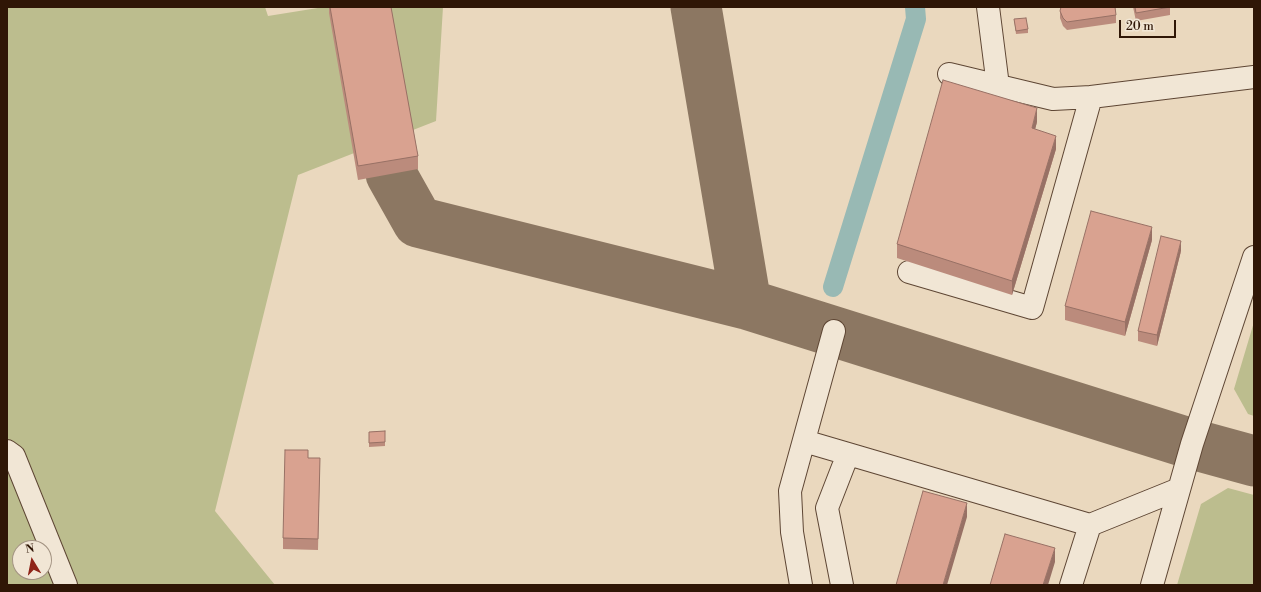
<!DOCTYPE html>
<html>
<head>
<meta charset="utf-8">
<style>
	body { margin:0 }
	#map { position:relative; width:1261px; height:592px; overflow:hidden; background:#ead8be; font-family:"Libre Bodoni",serif }
	canvas { display:block }
	.frame { position:absolute; inset:0; border:8px solid #2f1606; pointer-events:none }
	.north { position:absolute; left:12px; top:540px; width:40px; height:40px; box-sizing:border-box; background:#f1e6d5; border:1px solid #a39382; border-radius:50%; rotate:350deg; font-size:11px; font-weight:700; line-height:16px; text-align:center; color:#2f1606 }
	.north::after { content:''; display:block; margin:auto; width:14px; height:18px; background:#8f2418; clip-path:polygon(50% 0,100% 100%,50% 72%,0 100%) }
	.scale { position:absolute; left:1119px; top:20px; width:57px; height:18px; box-sizing:border-box; border:2px solid #2f1606; border-top:0; padding-left:5px; font-size:12px; line-height:14px; white-space:nowrap; color:#2f1606; -webkit-text-stroke:3px #f1e6d5; paint-order:stroke }
</style>
</head>
<body>
<div id="map">
<canvas width="1261" height="592"></canvas>
<div class="frame"></div>
<div class="north">N</div>
<div class="scale">20 m</div>
</div>
<script>
const ctx = document.querySelector('canvas').getContext('2d');
ctx.lineJoin = 'round';
function paint(path, color) {
  ctx.fillStyle = color;
  ctx.fill(path, 'evenodd');
}
function shape(rows) {
  const path = new Path2D();
  for (const r of rows) {
    path.moveTo(r[0], r[1]);
    for (let i = 2; i < r.length; i += 2) path.lineTo(r[i], r[i + 1]);
  }
  return path;
}
function trace(path, color, width, dash) {
  ctx.strokeStyle = color;
  ctx.lineWidth = width;
  ctx.lineCap = dash ? 'butt' : 'round';
  ctx.setLineDash(dash || []);
  ctx.stroke(path);
}
const green = shape([
	[7,7,265,7,268,16,324,7,443,7,436,121,298,175,215,511,275,585,7,585],
	[20,548,44,548,44,572,20,572],
	[1254,322,1254,416,1248,414,1234,389],
	[1228,488,1254,495,1254,585,1177,585,1201,504]
]);
const canal = shape([
	[833,287,916,19,915,7]
]);
const taxiway = shape([
	[696,7,746,304,1192,444,1254,461],
	[391,174,418,222,746,304]
]);
const minor = shape([
	[988,7,998,86],
	[949,74,1053,99,1091,97],
	[909,272,1032,308,1091,97,1254,77],
	[804,441,1090,525,1179,489],
	[7,451,14,456,66,585],
	[801,585,792,532,790,491,834,331],
	[842,585,827,508,848,454],
	[1071,585,1090,525],
	[1152,585,1192,444,1254,257]
]);
const wall = shape([
	[329,7,391,7,418,156,418,169,358,180,329,13],
	[1133,7,1170,7,1170,15,1136,21],
	[1060,11,1116,15,1116,23,1067,30,1063,26,1060,18],
	[1014,19,1028,29,1028,33,1016,34],
	[1037,122,1035,129,1056,149,1012,295,897,258,897,244],
	[1152,240,1125,336,1065,320,1065,306],
	[1181,251,1157,346,1138,341,1138,331],
	[385,431,385,446,369,447,369,432],
	[308,458,320,458,318,550,283,549,283,538]
]);
const shadedWall = shape([
	[1037,108,1037,122,1032,141,1032,128],
	[1056,136,1056,149,1012,295,1012,281],
	[1152,227,1152,240,1125,336,1125,322],
	[1181,241,1181,251,1157,346,1157,335],
	[967,503,967,517,947,585,943,585],
	[1055,548,1055,562,1048,585,1043,585]
]);
const building = shape([
	[330,7,391,7,418,156,358,166,330,7],
	[1061,7,1115,7,1116,15,1067,22,1063,18,1060,11,1061,7],
	[1135,7,1170,7,1136,13,1135,7],
	[1026,18,1028,29,1016,31,1014,19,1026,18],
	[943,80,1037,108,1032,128,1056,136,1012,281,897,244,943,80],
	[1091,211,1152,227,1125,322,1065,306,1091,211],
	[1161,236,1181,241,1157,335,1138,331,1161,236],
	[385,431,385,442,369,443,369,432,385,431],
	[285,450,308,450,308,458,320,458,318,539,283,538,285,450],
	[923,491,967,503,943,585,896,585,923,491],
	[1005,534,1055,548,1043,585,990,585,1005,534]
]);
paint(green, '#bcbd8e');
trace(canal, '#98b9b4', 20);
trace(taxiway, '#8c7762', 51);
trace(minor, '#5e4634', 24);
trace(minor, '#f1e6d5', 22);
paint(wall, '#bb8b7c');
paint(shadedWall, '#987165');
paint(building, '#d9a290');
trace(building, '#987165', 1);
</script>
</body>
</html>
